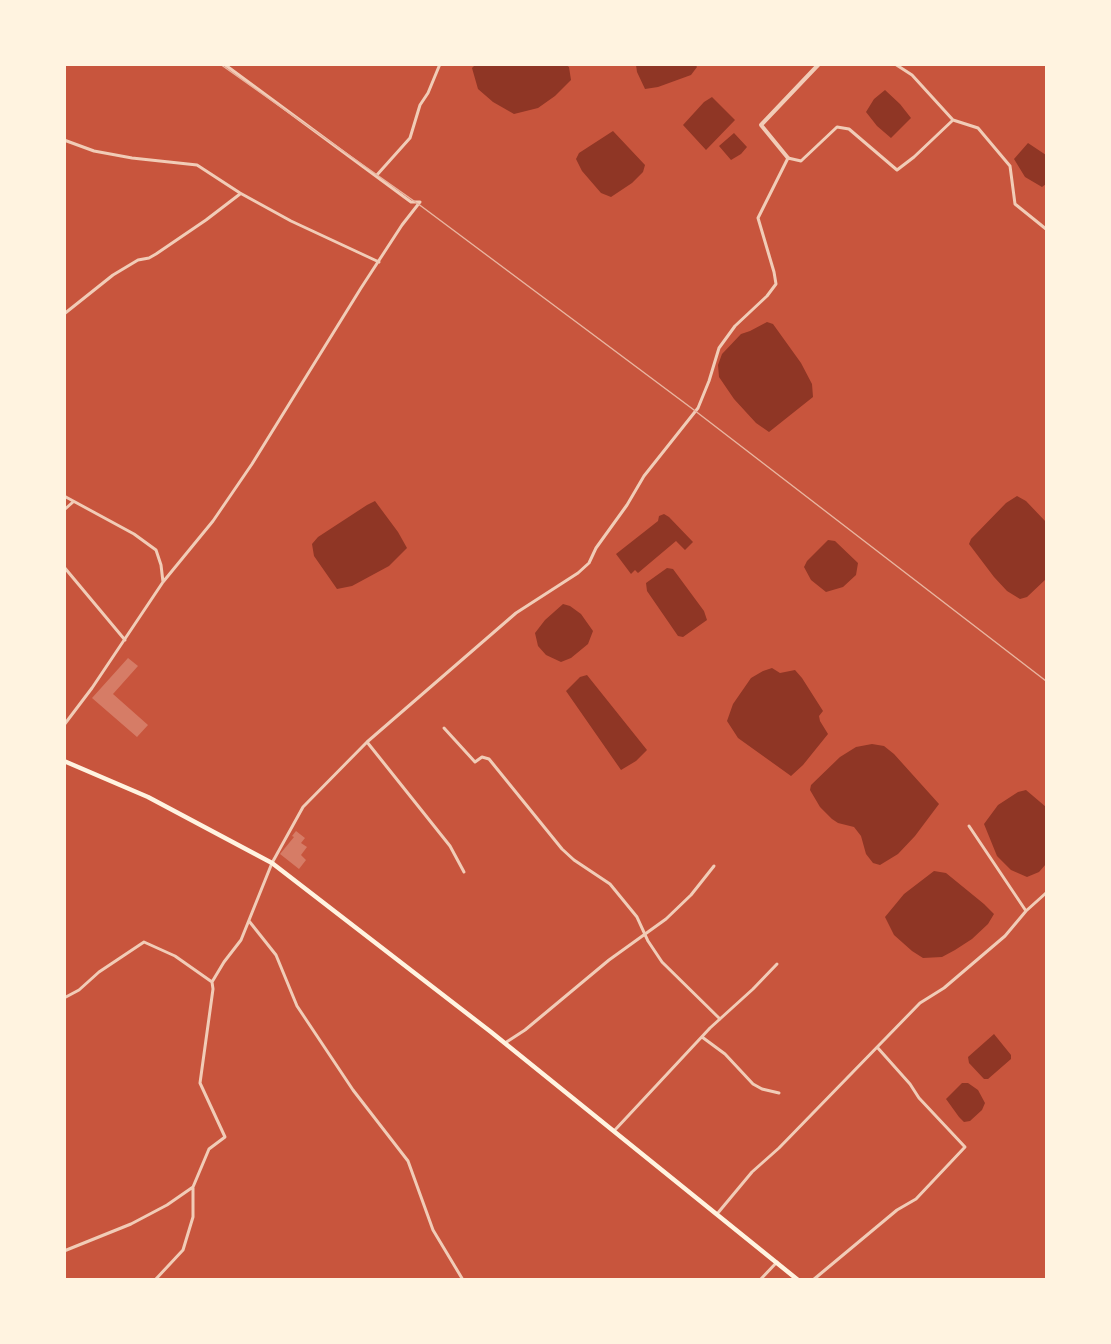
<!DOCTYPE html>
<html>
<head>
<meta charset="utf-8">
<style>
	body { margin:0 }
	#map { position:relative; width:1111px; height:1344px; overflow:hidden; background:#c8553d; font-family:Lora,serif }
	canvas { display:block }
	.frame { position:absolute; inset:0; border:66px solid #fff3e0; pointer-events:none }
</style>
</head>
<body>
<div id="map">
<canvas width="1111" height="1344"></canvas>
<div class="frame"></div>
</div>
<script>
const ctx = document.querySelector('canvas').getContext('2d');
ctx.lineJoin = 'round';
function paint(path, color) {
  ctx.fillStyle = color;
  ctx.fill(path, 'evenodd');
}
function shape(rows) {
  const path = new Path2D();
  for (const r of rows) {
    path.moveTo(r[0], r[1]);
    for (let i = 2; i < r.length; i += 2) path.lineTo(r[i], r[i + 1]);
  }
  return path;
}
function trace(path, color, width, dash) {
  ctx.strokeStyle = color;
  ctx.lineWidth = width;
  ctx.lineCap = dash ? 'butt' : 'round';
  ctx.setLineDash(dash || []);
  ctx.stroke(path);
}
const water = shape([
	[476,64,566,65,569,67,571,80,555,96,538,108,514,114,493,102,478,89,472,68],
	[695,64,697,67,691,75,658,87,645,89,637,72,636,65],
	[885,90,900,104,911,118,891,138,877,126,866,112,874,99],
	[712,97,735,120,706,150,683,125,704,102],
	[613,131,645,165,643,172,632,183,611,197,601,193,582,171,576,159,579,153],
	[734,133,747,147,741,154,731,160,719,146],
	[1028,143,1046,155,1046,184,1042,187,1025,177,1014,159],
	[767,322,773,324,801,363,812,384,813,397,769,432,756,423,734,399,719,377,718,365,722,354,741,334,750,331],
	[1017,496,1026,501,1046,522,1046,579,1027,597,1020,599,1007,591,994,577,969,544,971,539,1006,503],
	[375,501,398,532,407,548,389,566,352,586,337,589,314,556,312,544,318,537,367,505],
	[664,514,669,517,693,542,685,550,676,541,638,573,635,570,631,574,616,554,658,521,659,516],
	[828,540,835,541,858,563,856,575,843,587,826,592,811,580,804,567,807,561],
	[667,568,673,569,704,611,707,620,683,637,678,636,647,591,646,583],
	[563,604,570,606,581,614,593,631,588,644,571,658,561,662,546,655,538,646,535,633,545,620],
	[772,668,780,673,795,670,802,678,823,711,819,716,820,721,828,734,803,765,791,776,738,738,727,721,733,704,751,678,763,671],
	[587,675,647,750,636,761,621,770,566,691,580,677],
	[872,744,884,746,894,754,939,804,915,836,898,854,880,865,873,863,866,854,861,836,854,827,838,823,832,819,820,807,810,790,811,785,840,757,856,747],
	[1026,790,1046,807,1046,864,1039,872,1027,877,1011,870,997,856,984,824,998,805,1018,792],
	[934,871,946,873,984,904,994,914,988,924,972,939,955,950,942,957,923,958,912,951,894,935,885,917,904,894],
	[994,1034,1011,1055,1011,1059,988,1079,984,1079,969,1063,968,1057],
	[962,1083,968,1083,978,1090,985,1103,982,1110,970,1121,964,1122,959,1117,946,1099]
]);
const building = shape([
	[128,658,138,666,113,694,148,725,137,737,92,698],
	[296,831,305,838,301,843,307,847,301,855,306,860,299,869,280,854,294,837,292,836]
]);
const minor = shape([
	[224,64,411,202,420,202],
	[895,64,912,75,953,120],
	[64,140,94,151,132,158,197,165,240,193,291,221,379,262],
	[376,176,410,138,420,105,428,93,440,64],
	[64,314,113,275,138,260,149,258,156,254,206,220,240,194],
	[64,496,134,534,156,550,161,565,163,582],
	[64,510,73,502],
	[64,567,125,640],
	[64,725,92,688,163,582,213,521,252,464,361,288,402,225,420,202],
	[444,728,475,762,482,757,489,759,562,849,574,860,610,884,637,917,648,941,662,962,720,1019],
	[367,742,450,846,464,872],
	[969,826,1026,911],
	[249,921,276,955,297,1006,353,1090,408,1161,433,1230,463,1280],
	[64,998,79,990,99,972,144,942,175,956,212,982],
	[702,1037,725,1054,753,1084,762,1089,779,1093],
	[505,1043,525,1030,609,960,666,919,691,895,714,866],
	[614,1131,710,1028,753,989,777,964],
	[717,1214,752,1172,779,1148,920,1003,944,988,1005,936,1026,911,1046,893],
	[64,1251,131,1224,167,1205,193,1187],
	[155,1280,183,1250,193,1217,193,1187,209,1149,225,1137,200,1083,213,989,212,982,224,962,241,940,272,863,303,807,367,742,516,613,578,573,589,563,596,548,627,505,644,476,698,408,709,381,719,348,735,326,767,296,776,284,774,272,758,218,788,158,801,161,837,127,849,129,897,170,914,157,953,120,978,128,1010,166,1015,204,1046,229],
	[760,1280,777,1262],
	[813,1280,897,1210,916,1199,965,1147,919,1098,910,1084,877,1047]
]);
const tertiary = shape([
	[788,158,761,125,819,64]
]);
const primary = shape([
	[64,761,148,797,272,863,491,1032,798,1280]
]);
const rail = shape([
	[220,64,421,206,694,410,1046,681]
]);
paint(water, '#8f3625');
paint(building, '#d67c66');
trace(minor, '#f1ccb7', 3);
trace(tertiary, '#f1ccb7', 4);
trace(primary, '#fff3e0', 4.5);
trace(rail, '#e9b49f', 1.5);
</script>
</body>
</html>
